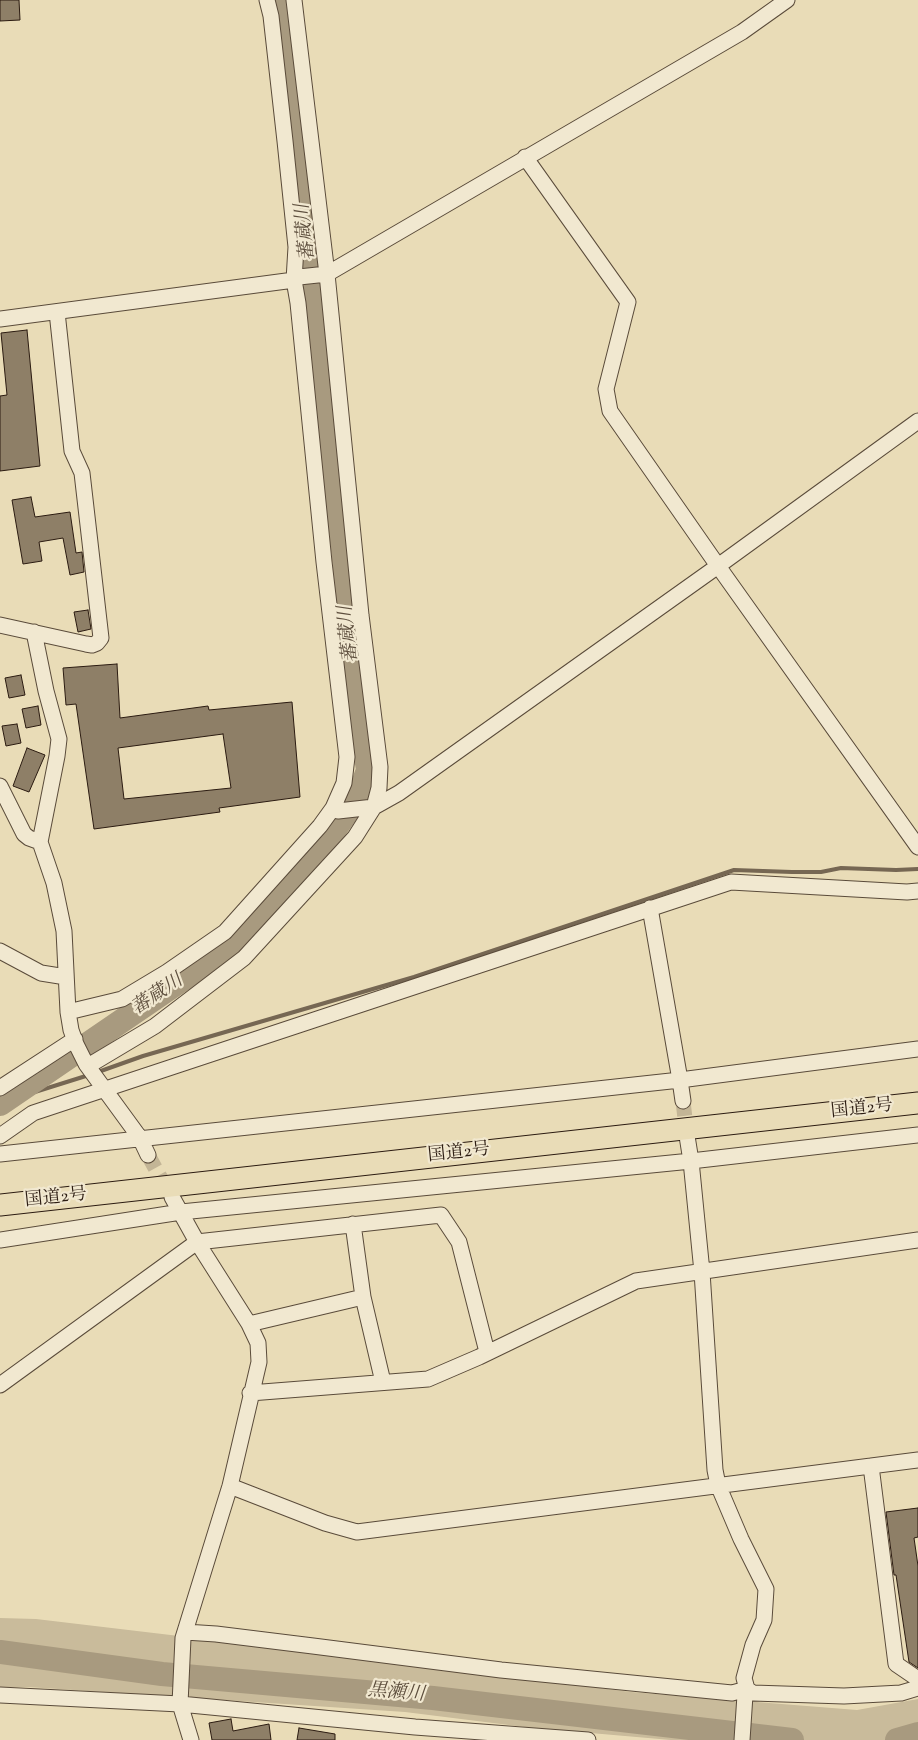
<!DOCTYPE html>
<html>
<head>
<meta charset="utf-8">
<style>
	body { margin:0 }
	canvas { display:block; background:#e9dcb7 }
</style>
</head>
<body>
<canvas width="918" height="1740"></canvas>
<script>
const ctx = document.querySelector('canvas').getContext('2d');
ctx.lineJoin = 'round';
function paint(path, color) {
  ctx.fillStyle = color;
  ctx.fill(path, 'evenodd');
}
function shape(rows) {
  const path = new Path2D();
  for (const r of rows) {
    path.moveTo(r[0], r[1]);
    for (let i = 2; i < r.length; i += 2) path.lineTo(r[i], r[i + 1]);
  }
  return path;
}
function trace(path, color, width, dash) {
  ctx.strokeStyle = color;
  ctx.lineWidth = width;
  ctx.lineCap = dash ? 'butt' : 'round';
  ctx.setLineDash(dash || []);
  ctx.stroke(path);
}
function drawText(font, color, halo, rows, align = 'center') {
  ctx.font = font + ' "Sorts Mill Goudy","Noto Serif JP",serif';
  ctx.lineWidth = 4.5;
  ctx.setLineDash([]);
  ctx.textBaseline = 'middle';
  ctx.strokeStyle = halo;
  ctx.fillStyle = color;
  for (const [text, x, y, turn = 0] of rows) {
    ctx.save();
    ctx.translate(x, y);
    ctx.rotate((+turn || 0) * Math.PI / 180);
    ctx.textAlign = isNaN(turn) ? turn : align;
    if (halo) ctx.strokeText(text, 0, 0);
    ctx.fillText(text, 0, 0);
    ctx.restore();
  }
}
const green = shape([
	[0,1618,36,1619,322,1653,631,1692,857,1710,918,1699,918,1740,671,1740,533,1728,405,1712,28,1687,0,1687]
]);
const stream = shape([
	[98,1072,143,1056,414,977,734,870,792,872,821,872,841,868,896,870,918,869],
	[3,1102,89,1075]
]);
const river = shape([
	[0,1104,221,953,241,936,335,829,359,795,368,770,354,676,344,560,283,0],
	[0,1652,162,1674,433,1698,792,1740],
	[897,1740,918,1734]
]);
const building = shape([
	[0,0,19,0,20,20,0,21,0,0],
	[27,330,40,466,0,471,0,396,7,395,1,333,27,330],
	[31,497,35,517,70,512,76,553,82,552,84,572,70,575,63,538,39,542,42,561,23,564,12,500,31,497],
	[88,610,91,629,78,632,74,612,88,610],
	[117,664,120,718,208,706,209,710,292,702,300,797,219,808,220,812,94,829,76,704,66,705,63,668,117,664],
	[223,734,231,788,124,799,118,748,223,734],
	[21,675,25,695,9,698,5,678,21,675],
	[38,706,41,725,26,728,22,709,38,706],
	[17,724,21,743,6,746,2,726,17,724],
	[27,748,45,755,29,792,13,786,27,748],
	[918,1508,918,1537,914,1538,918,1566,918,1668,909,1662,896,1575,894,1575,886,1512,918,1508],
	[231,1719,233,1731,269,1724,271,1740,212,1740,209,1723,231,1719],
	[299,1728,335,1734,335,1740,297,1740,299,1728]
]);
const minorTunnel = shape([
	[683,1101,687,1136],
	[148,1155,169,1193]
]);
const minor = shape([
	[525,157,628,302,606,389,610,411,718,566,918,847],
	[0,319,294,280,299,277,327,274,742,32,787,0],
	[332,618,361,615],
	[0,625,86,644,92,645,97,643,101,638,82,473,72,451,57,312],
	[34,632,46,691,59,739,57,756,40,842],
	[0,786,24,834,29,838,40,842,54,883,64,931,68,1012,71,1030,76,1044,86,1064,140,1138,148,1155],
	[333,808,338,811,374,807,399,793,718,566,918,421],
	[650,908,680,1080,683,1101],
	[0,951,41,973,66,977],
	[68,1012,122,999,167,972,225,932,320,826,333,808,344,783,347,757,324,562,298,303,294,280,296,247,285,141,271,16,267,0],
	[88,1066,155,1026,244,958,355,837,374,807,379,788,380,767,361,615,327,274,294,0],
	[0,1088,75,1039],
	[0,1136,33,1113,731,882,907,892,918,891],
	[687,1136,691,1161,702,1272,715,1470,718,1485,741,1539,766,1589,764,1620,753,1645,744,1678,747,1689,753,1693,844,1696,901,1693,918,1688],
	[0,1154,680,1080,918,1049],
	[172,1197,197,1242,249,1324,258,1343,259,1362,230,1486,183,1638,180,1704,191,1740],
	[353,1224,363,1297,383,1382],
	[0,1240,181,1212,691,1161,918,1135],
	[249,1324,363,1297],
	[0,1385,197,1242,441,1215,459,1242,487,1352],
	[250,1393,428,1379,479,1357,636,1281,918,1240],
	[871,1466,896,1664,918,1679],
	[230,1486,325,1523,357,1532,918,1460],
	[185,1632,216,1634,313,1646,501,1670,732,1693,747,1689,745,1695,742,1740],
	[0,1695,180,1704,415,1727,588,1740]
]);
const highway = shape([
	[0,1205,918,1103]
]);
const streetNames = [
	["国道2号",862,1110,-6],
	["国道2号",459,1154,-6],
	["国道2号",56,1199,-6]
];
const waterNames = [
	["蕃蔵川",307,232,-96],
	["蕃蔵川",350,634,-96],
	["蕃蔵川",158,996,-34],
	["黒瀬川",396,1694,5]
];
paint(green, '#c9bb9b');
trace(stream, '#766753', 4);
trace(river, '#a89a7f', 24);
paint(building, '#8e7f67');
trace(building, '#2b1b11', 1);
trace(minorTunnel, '#c3b596', 15, [15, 8]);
trace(minor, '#5a4b3a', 17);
trace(highway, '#2b1b11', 23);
trace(minor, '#f1e8d0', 15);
trace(highway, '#e9dcb7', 21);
drawText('18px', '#2b1b11', '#f1e8d0', streetNames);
drawText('italic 19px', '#5d4e3d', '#f1e8d0', waterNames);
</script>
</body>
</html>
